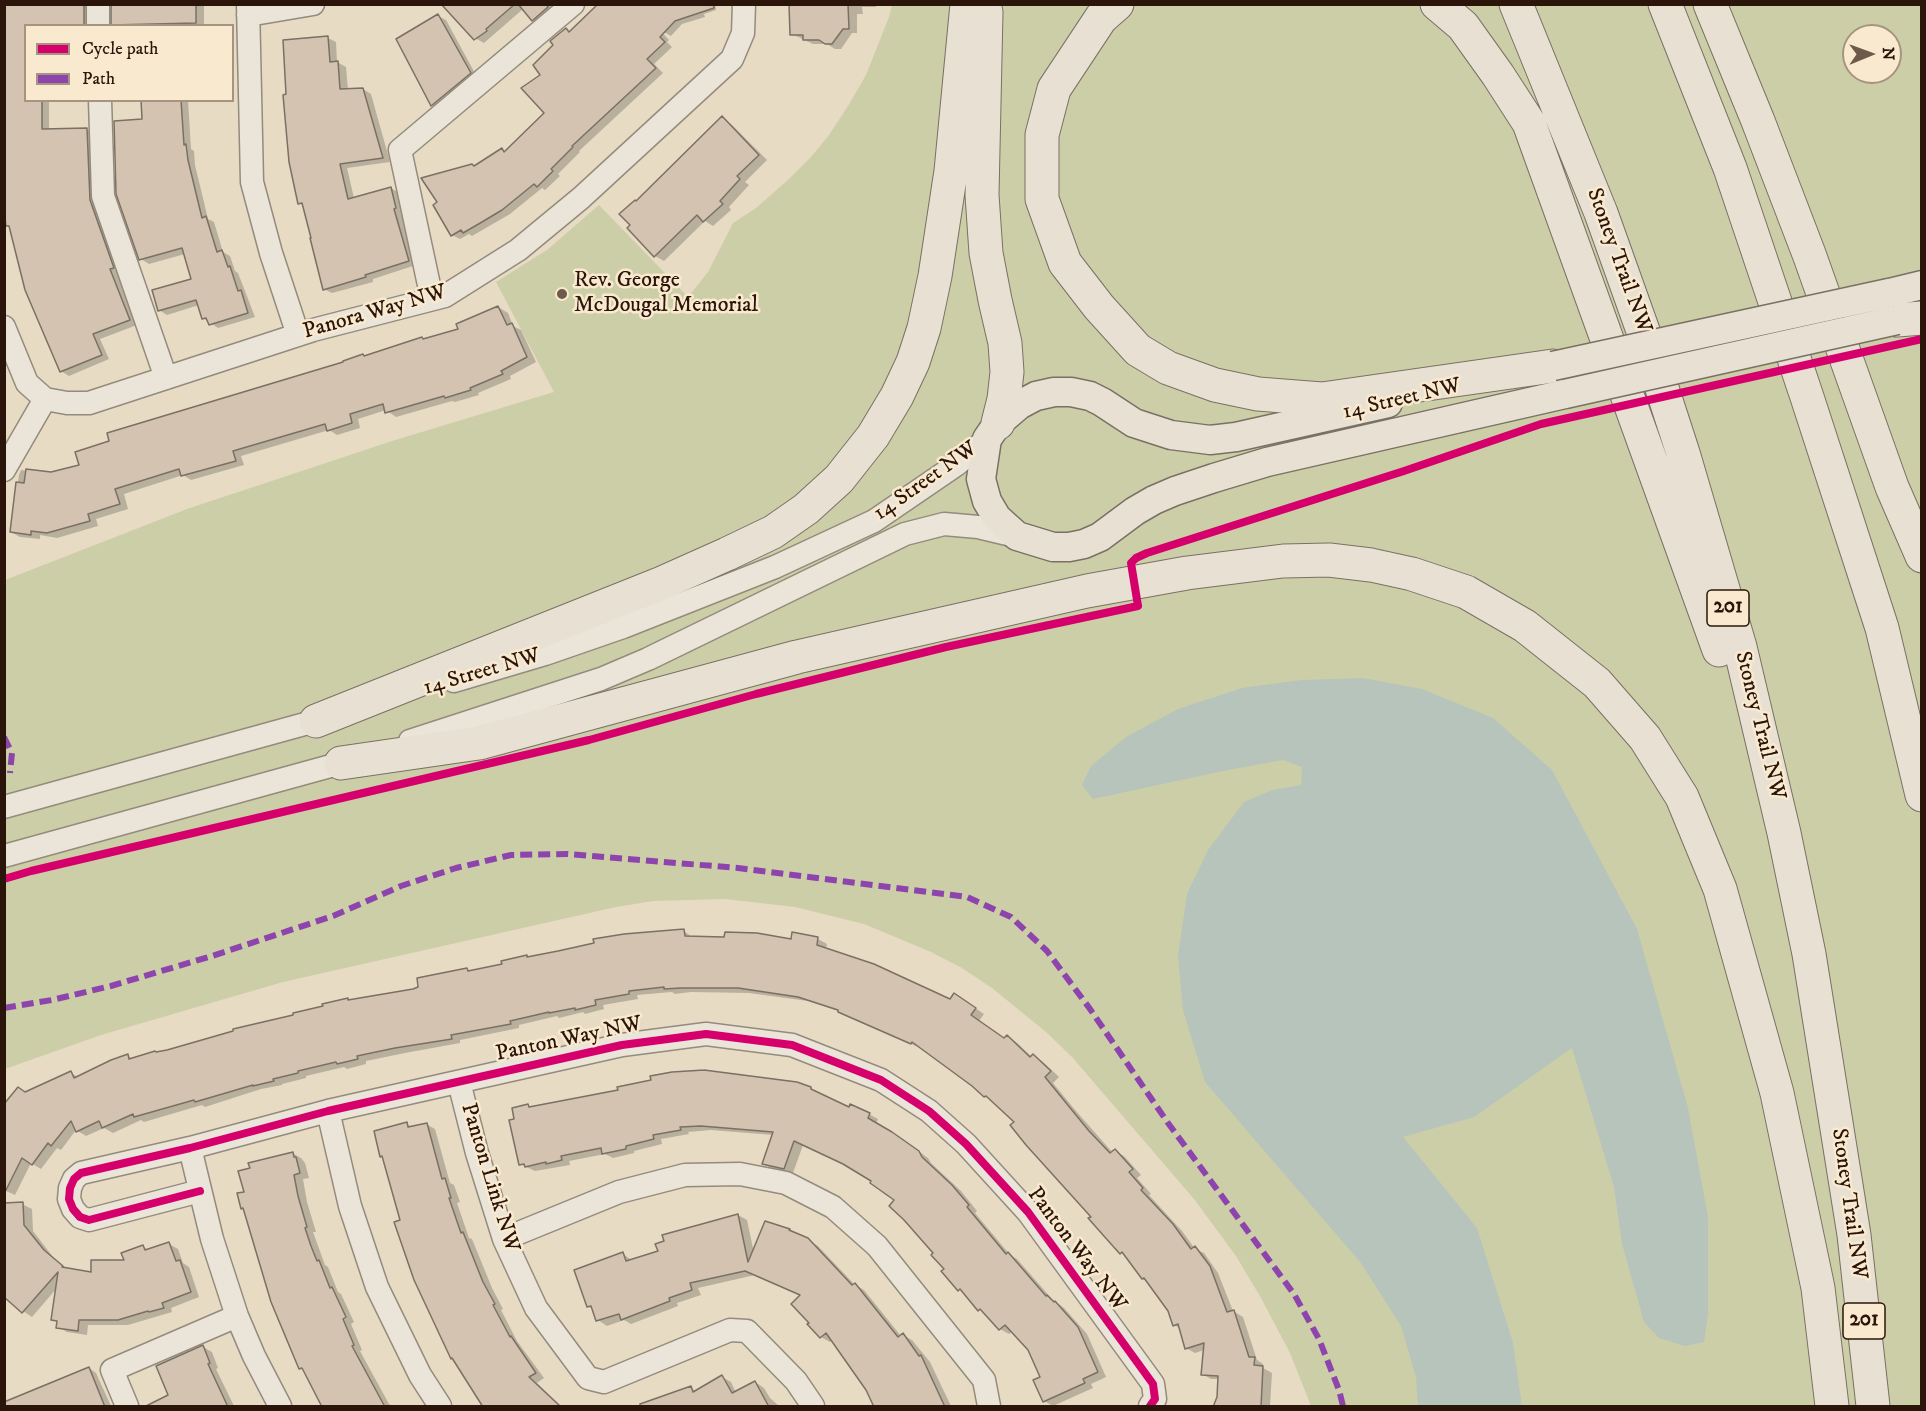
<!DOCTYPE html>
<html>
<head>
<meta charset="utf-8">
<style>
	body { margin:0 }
	#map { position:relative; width:1926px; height:1411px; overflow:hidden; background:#e7dbc4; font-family:"IM FELL DW Pica",serif }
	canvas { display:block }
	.frame { position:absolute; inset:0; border:6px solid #2b140a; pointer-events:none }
	.legend { position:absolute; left:24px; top:24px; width:210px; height:78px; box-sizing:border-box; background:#f9eacf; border:2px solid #a79480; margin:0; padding:8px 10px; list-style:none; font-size:18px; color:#2b140a }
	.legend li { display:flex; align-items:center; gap:12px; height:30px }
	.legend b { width:30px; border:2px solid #a79480 }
	.north { position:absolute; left:1842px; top:24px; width:60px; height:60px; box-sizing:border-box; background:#f9eacf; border:2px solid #a79480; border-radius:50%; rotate:89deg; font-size:16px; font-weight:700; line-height:24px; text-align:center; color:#2b140a }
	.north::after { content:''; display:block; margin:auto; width:21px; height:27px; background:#6d5a4b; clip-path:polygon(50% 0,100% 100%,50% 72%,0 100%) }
</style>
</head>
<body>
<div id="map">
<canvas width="1926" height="1411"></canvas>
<div class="frame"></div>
<ul class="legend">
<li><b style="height:8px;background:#d6006c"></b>Cycle path</li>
<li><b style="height:8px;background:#8e44ad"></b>Path</li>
</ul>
<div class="north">N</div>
</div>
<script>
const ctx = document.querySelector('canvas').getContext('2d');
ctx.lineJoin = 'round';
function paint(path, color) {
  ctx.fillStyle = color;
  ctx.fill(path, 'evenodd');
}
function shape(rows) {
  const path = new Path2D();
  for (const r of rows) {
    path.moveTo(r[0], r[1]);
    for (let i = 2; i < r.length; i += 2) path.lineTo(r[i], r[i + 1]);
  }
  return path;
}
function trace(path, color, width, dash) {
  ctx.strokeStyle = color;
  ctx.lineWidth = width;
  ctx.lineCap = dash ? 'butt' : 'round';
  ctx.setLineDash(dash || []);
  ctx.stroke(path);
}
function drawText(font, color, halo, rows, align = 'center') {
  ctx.font = font + ' "IM FELL DW Pica",serif';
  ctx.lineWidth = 5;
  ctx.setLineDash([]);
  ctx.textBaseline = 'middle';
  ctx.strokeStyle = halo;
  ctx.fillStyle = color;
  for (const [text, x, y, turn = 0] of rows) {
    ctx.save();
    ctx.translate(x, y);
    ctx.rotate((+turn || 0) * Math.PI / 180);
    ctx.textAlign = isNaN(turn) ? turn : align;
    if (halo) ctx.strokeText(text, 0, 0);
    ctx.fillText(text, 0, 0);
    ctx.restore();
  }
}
const green = shape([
	[892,5,1921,5,1921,1406,1311,1406,1290,1353,1261,1298,1236,1256,1194,1199,1072,1057,1046,1032,992,988,962,968,931,952,864,924,795,907,725,899,653,901,616,907,283,982,101,1035,5,1069,5,580,187,509,392,441,554,392,496,282,547,250,599,205,688,297,708,272,733,223,756,208,789,179,811,157,829,135,848,106,866,75,889,17],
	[1854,36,1890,36,1890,72,1854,72]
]);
const water = shape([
	[1363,678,1422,689,1493,718,1552,770,1637,929,1688,1108,1708,1217,1708,1313,1704,1342,1685,1346,1659,1338,1644,1322,1622,1244,1614,1187,1572,1048,1474,1117,1403,1137,1477,1228,1513,1343,1522,1406,1418,1406,1416,1377,1401,1326,1361,1263,1205,1082,1183,1010,1178,956,1187,894,1208,850,1244,802,1272,790,1301,785,1302,767,1283,760,1228,770,1093,799,1082,785,1091,766,1126,737,1178,709,1242,688,1302,680]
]);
const shadow = shape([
	[4,4,93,4,92,26,26,26,26,100,49,100,49,130,87,129,95,134,121,272,117,273,137,325,100,339,109,359,69,376,61,371],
	[113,4,204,4,204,26,113,26],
	[455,4,548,4,555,13,541,24,533,20,523,9,484,43,475,38],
	[636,4,669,40,667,42,672,47,654,64,663,73,579,151,580,152,558,174,560,176,545,190,542,188,510,214,472,236,469,234,460,239,452,235,475,167,502,150,506,152,546,113,542,76,555,45,566,30,571,32],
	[656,4,715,4,716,10,704,14,705,17,682,24,671,36,664,32],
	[790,4,876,4,876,7,862,7,863,14,857,14,857,33,852,33,841,49,835,49,827,44,813,44,792,34],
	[438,16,446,20,477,77,439,109,432,105,398,39],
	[328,38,336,42,337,62,346,67,348,90,363,89,371,94,390,162,347,168,354,198,391,188,399,193,403,212,401,213,416,265,373,279,373,282,332,293,324,289,304,206,299,203,287,96],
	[143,100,188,100,191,149,194,151,195,165,208,219,214,222,223,252,230,256,235,271,238,273,255,317,218,328,203,318,199,305,167,315,159,310,193,280,185,254,149,264,141,259],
	[722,118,731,124,767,160,745,182,749,185,729,207,731,210,713,226,705,221,664,261,655,256,629,228],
	[498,307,508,313,513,326,521,330,536,362,510,376,511,379,478,393,479,395,455,402,452,401,396,417,386,410,358,419,360,428,337,435,329,430,241,456,244,465,191,480,183,475,124,494,128,509,96,519,98,526,57,538,40,535,40,539,20,537,11,532,19,475,21,470,51,474,81,466,366,357,461,330],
	[684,931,693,938,792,941,793,934,818,939,827,944,826,949,950,1001,963,1000,984,1014,979,1021,1005,1039,1007,1037,1016,1042,1032,1057,1042,1061,1059,1077,1053,1083,1076,1111,1113,1153,1115,1151,1124,1156,1141,1175,1137,1178,1151,1194,1149,1195,1182,1231,1195,1249,1204,1253,1218,1273,1233,1311,1243,1317,1257,1360,1263,1364,1263,1368,1272,1373,1270,1406,1217,1406,1219,1379,1211,1379,1202,1374,1204,1350,1195,1353,1186,1348,1181,1329,1174,1325,1169,1311,1148,1281,1144,1278,1127,1256,1121,1252,1016,1122,991,1100,921,1046,920,1048,841,1012,808,1001,749,993,691,992,675,994,672,992,637,995,638,999,603,1005,604,1009,585,1014,583,1012,559,1018,557,1016,519,1025,519,1028,460,1040,460,1043,405,1053,366,1061,366,1064,347,1069,344,1067,306,1076,306,1078,282,1084,282,1085,261,1089,205,1107,202,1105,144,1122,141,1120,113,1133,104,1128,86,1136,76,1130,61,1150,57,1148,41,1169,31,1163,15,1195,4,1190,26,1093,71,1073,78,1077,128,1056,133,1059,158,1054,347,999,350,1001,414,990,467,970,471,972,504,965,527,957,530,958],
	[811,1089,850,1109,869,1114,878,1119,876,1124,902,1139,928,1158,931,1163,961,1191,977,1211,975,1213,1011,1256,1017,1259,1052,1299,1064,1308,1087,1334,1106,1377,1091,1384,1093,1388,1053,1406,1044,1401,1042,1378,1029,1349,1013,1331,1009,1334,1000,1329,965,1293,959,1289,896,1200,874,1181,852,1168,803,1145,793,1173,772,1169,764,1164,773,1135,711,1130,688,1132,689,1134,661,1139,662,1144,634,1151,634,1153,613,1158,605,1154,569,1161,570,1165,535,1171,520,1164,516,1120,528,1106,532,1108],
	[407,1124,413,1128,426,1124,435,1129,450,1183,454,1185,460,1202,457,1203,469,1238,472,1239,492,1288,503,1309,501,1310,517,1341,544,1378,537,1383,561,1406,485,1406,402,1221,384,1157,381,1156],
	[292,1153,301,1158,305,1163,309,1178,303,1179,307,1202,316,1232,313,1232,325,1265,328,1267,338,1292,341,1294,354,1322,351,1324,362,1350,360,1351,389,1404,393,1406,324,1406,305,1370,301,1368,246,1193],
	[22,1204,32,1209,33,1231,53,1257,68,1270,93,1274,126,1262,143,1247,149,1250,169,1244,178,1249,183,1263,189,1267,199,1297,171,1308,172,1312,128,1325,88,1325,87,1335,67,1332,58,1327,59,1323,53,1319,57,1288,32,1317,23,1311],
	[738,1215,747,1220,754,1253,808,1240,818,1246,854,1284,864,1290,901,1336,903,1335,912,1340,930,1362,951,1406,877,1406,867,1389,833,1340,830,1342,821,1337,802,1296,755,1275,698,1288,701,1295,677,1303,678,1306,631,1324,624,1320,607,1326,598,1320,594,1310,588,1306,623,1254,633,1261,660,1252],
	[203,1347,212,1352,218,1368,216,1369,234,1406,165,1406,170,1395],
	[89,1368,96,1373,111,1406,14,1406],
	[722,1377,731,1382,736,1393,755,1382,764,1388,770,1398,779,1406,649,1406,647,1401,690,1388,696,1391]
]);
const building = shape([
	[4,4,84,4,84,25,26,26,26,100,42,100,42,129,87,128,90,200,114,268,110,269,130,320,93,334,102,355,60,372,25,290,9,226,6,226,4,212,4,4],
	[111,4,196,4,196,23,111,25,111,4],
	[441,4,515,4,486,29,487,31,474,40,441,4],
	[518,4,546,4,548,7,532,21,518,4],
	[598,4,714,4,714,8,675,21,660,37,665,42,647,59,656,68,572,146,573,147,551,169,553,171,537,187,534,184,502,210,482,222,463,233,461,230,451,236,433,205,437,202,421,178,472,164,474,166,502,148,504,152,544,113,521,88,540,75,533,65,553,45,550,41,566,28,569,32,598,4],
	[789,4,848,4,849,29,843,29,832,44,825,44,819,40,803,40,803,35,790,35,789,4],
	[438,14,471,73,431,106,396,39,438,14],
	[328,36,330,62,338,61,340,89,363,88,383,158,340,164,348,199,391,187,396,208,394,209,409,261,365,275,366,277,323,290,310,238,311,238,302,203,298,204,289,162,283,95,286,94,283,40,328,36],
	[141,100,181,100,184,145,186,144,188,160,202,218,206,216,217,252,222,250,228,267,230,266,238,291,241,290,248,313,209,325,206,318,202,319,196,300,158,311,152,290,191,279,182,248,139,260,116,194,114,121,142,119,141,100],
	[722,116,759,155,737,176,740,179,720,201,723,204,703,222,697,215,654,257,627,228,630,225,619,214,635,200,636,201,722,116],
	[498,306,507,325,512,323,527,357,501,371,503,374,470,388,471,390,445,398,444,396,385,413,383,404,350,414,352,423,327,431,325,424,233,451,236,461,181,476,179,469,115,489,120,504,88,514,90,521,47,533,31,531,31,535,10,532,16,482,24,483,26,469,51,472,79,465,75,452,109,441,107,433,343,362,343,361,363,354,364,356,422,337,423,339,458,329,456,324,498,306],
	[684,929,685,936,724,937,725,932,757,933,791,939,792,932,818,937,817,945,874,964,950,999,954,993,976,1008,971,1015,1004,1038,1007,1035,1030,1057,1033,1054,1051,1071,1045,1077,1089,1131,1110,1153,1115,1149,1133,1169,1129,1172,1143,1188,1141,1190,1173,1224,1191,1249,1195,1246,1210,1266,1227,1312,1234,1310,1249,1357,1255,1357,1254,1365,1263,1366,1261,1407,1213,1407,1217,1397,1218,1376,1201,1375,1204,1343,1185,1349,1178,1324,1173,1326,1168,1311,1144,1278,1142,1279,1122,1252,1120,1254,1103,1235,1088,1218,1091,1217,1026,1145,1010,1125,1014,1122,986,1096,984,1097,972,1086,912,1042,911,1044,838,1012,838,1010,798,997,738,988,681,988,664,989,664,987,629,991,629,994,595,1000,596,1005,575,1010,575,1008,549,1013,549,1012,510,1021,511,1024,451,1035,452,1039,395,1048,357,1056,358,1059,337,1064,336,1062,298,1071,298,1073,273,1079,274,1081,253,1086,253,1085,195,1102,194,1100,134,1117,133,1114,102,1128,99,1121,76,1132,71,1121,51,1146,48,1143,32,1165,22,1158,4,1194,4,1104,18,1087,25,1092,71,1071,74,1078,111,1060,128,1054,129,1059,155,1051,156,1052,167,1050,233,1031,233,1029,293,1015,293,1013,323,1006,322,1004,348,998,348,1000,413,989,418,987,417,978,467,968,468,971,502,964,501,961,527,955,527,957,558,951,594,943,593,939,624,934,684,929],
	[704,1070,797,1082,811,1087,811,1089,849,1107,850,1104,870,1113,868,1118,892,1132,919,1151,922,1157,952,1185,969,1205,967,1207,1006,1254,1008,1252,1046,1296,1047,1295,1054,1302,1055,1301,1078,1327,1098,1372,1083,1379,1085,1383,1043,1402,1033,1380,1040,1377,1028,1350,1005,1325,999,1330,980,1309,978,1311,960,1289,958,1291,941,1271,944,1269,931,1255,933,1253,904,1220,889,1206,894,1200,870,1183,871,1181,843,1164,794,1141,784,1169,762,1164,773,1132,701,1126,680,1127,681,1130,653,1135,654,1139,626,1146,626,1149,602,1154,601,1148,561,1156,562,1160,546,1164,546,1162,525,1167,524,1164,519,1165,509,1120,514,1119,512,1108,528,1104,529,1107,618,1090,617,1087,651,1080,650,1076,672,1072,704,1070],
	[407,1122,408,1127,427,1123,442,1179,445,1178,451,1198,449,1198,461,1233,463,1232,483,1282,495,1304,493,1305,510,1337,511,1336,536,1373,529,1377,561,1407,483,1407,452,1358,451,1359,414,1280,394,1222,400,1220,382,1156,380,1157,374,1131,407,1122],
	[293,1152,294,1157,296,1157,300,1173,294,1175,298,1196,307,1227,305,1228,311,1246,317,1261,319,1260,330,1288,332,1287,346,1317,343,1319,354,1345,352,1346,385,1407,322,1407,302,1368,299,1369,271,1302,243,1208,241,1209,237,1193,244,1192,238,1171,250,1168,248,1163,293,1152],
	[23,1202,24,1225,44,1250,63,1266,62,1267,91,1272,91,1260,124,1260,121,1253,143,1245,145,1250,169,1242,176,1261,180,1260,191,1292,162,1303,164,1308,149,1312,148,1311,118,1320,79,1320,78,1331,56,1328,57,1321,51,1320,58,1272,22,1313,4,1297,4,1203,23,1202],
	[738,1214,748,1262,765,1221,790,1229,789,1230,808,1238,852,1285,855,1283,898,1337,903,1333,919,1356,921,1355,945,1407,874,1407,866,1390,826,1333,820,1338,807,1324,809,1323,791,1304,800,1295,745,1271,690,1283,692,1290,669,1298,670,1301,621,1320,619,1314,596,1321,591,1306,587,1307,574,1270,623,1252,626,1261,658,1251,655,1244,664,1241,662,1235,738,1214],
	[203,1345,210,1363,208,1364,228,1407,144,1407,168,1395,156,1366,203,1345],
	[89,1367,105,1407,4,1407,4,1402,89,1367],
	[722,1375,732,1393,755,1381,769,1407,640,1407,640,1404,691,1386,693,1392,722,1375]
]);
const minor = shape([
	[98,4,98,26],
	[248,4,252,182,271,253,298,335],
	[248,15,313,4],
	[100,100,103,196,166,378],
	[432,299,400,150,573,4],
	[4,327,27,383,45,399,67,403,89,403,313,330,445,296,518,250,581,198,732,59,743,33,744,4],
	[4,470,45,399],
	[454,681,545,654,623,627,775,567,874,521,956,465,987,439],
	[410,741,601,679,648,659,905,534,944,524,978,527,1016,536],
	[4,807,330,717],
	[4,856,356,759],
	[459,1082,477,1153,504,1239,536,1308,588,1378,604,1382,730,1330,747,1331,796,1381,813,1406],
	[328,1111,350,1206,377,1287,420,1375,440,1406],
	[190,1148,212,1239,237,1316,254,1356,280,1406],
	[200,1191,89,1220,80,1217,73,1209,69,1199,70,1188,74,1179,81,1173,190,1148,328,1111,622,1045,706,1034,792,1045,881,1080,929,1111,966,1144,1028,1212,1153,1384,1155,1399,1150,1406],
	[504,1239,619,1192,685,1175,740,1174,786,1183,833,1207,877,1246,984,1380,989,1406],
	[127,1406,112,1370,237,1316]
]);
const major = shape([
	[1889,293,1922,285],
	[1388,403,1236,437,1210,440,1171,435,1134,423,1102,402,1090,396,1071,392,1054,392,1036,396,1019,405,998,423,987,439,981,479,987,501,997,518,1017,536,1053,547,1069,547,1084,544,1100,537,1135,511,1154,500,1175,491,1214,478,1267,462,1565,394]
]);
const highway = shape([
	[1117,4,1101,18,1054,89,1042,135,1042,199,1065,263,1099,307,1138,350,1168,368,1215,385,1258,394,1322,399,1553,366],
	[1437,4,1463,26,1498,75,1529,123,1719,650],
	[1516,4,1601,213,1647,342,1683,453,1740,647,1784,833,1809,954,1854,1235,1873,1406],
	[1665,4,1730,168,1807,397,1882,628,1922,795],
	[1710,4,1758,121,1809,254,1892,487,1922,556],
	[986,12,982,195,986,253,995,300,1005,343,1007,372,1004,399,998,423],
	[1897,320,1922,318],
	[316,721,662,583,727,554,773,532,806,509,839,479,873,436,897,396,913,362,924,328,935,276,951,171,967,4],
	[341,763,479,743,797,657,1087,591,1187,573,1283,561,1329,560,1371,565,1412,574,1466,592,1525,626,1597,683,1645,738,1682,797,1720,889,1777,1093,1818,1288,1832,1406]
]);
const majorBridge = shape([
	[1553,366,1889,293],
	[1565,394,1897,320]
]);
const quiet = shape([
	[4,737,12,753,10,773],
	[4,1008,52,1000,111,986,212,956,333,916,401,886,456,868,511,855,567,854,738,868,967,897,1011,917,1047,951,1090,1009,1168,1123,1294,1294,1319,1339,1339,1390,1343,1406]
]);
const cycleway = shape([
	[4,879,31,871,589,740,756,694,946,647,1138,606,1131,563,1136,558,1147,553,1404,471,1541,424,1922,339],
	[200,1191,89,1220,80,1217,73,1209,69,1199,70,1188,74,1179,81,1173,190,1148,328,1111,622,1045,706,1034,792,1045,881,1080,929,1111,966,1144,1028,1212,1153,1384,1155,1399,1150,1406]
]);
const markers = [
	[562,294,6,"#6d5a4b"]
];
const shields = [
	[1728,608,42],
	[1864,1321,42]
];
const shieldNames = [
	["201",1728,608],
	["201",1864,1321]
];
const streetNames = [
	["Stoney Trail NW",1618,261,70],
	["Panora Way NW",375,313,-16],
	["14 Street NW",1402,400,-13],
	["14 Street NW",926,482,-35],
	["14 Street NW",482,673,-16],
	["Stoney Trail NW",1759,726,76],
	["Panton Way NW",569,1040,-12],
	["Panton Link NW",489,1178,73],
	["Stoney Trail NW",1848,1204,82],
	["Panton Way NW",1076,1250,53]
];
const poiNames = [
	["Rev. George",574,281],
	["McDougal Memorial",574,306]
];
paint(green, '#cccea8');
paint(water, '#b6c4bc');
paint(shadow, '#0003');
paint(building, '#d3c3b0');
trace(building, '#7a7064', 1.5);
trace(minor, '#948b7c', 25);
trace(major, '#7a7064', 31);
trace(highway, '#7a7064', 35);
trace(minor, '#eae4d9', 22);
trace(major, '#e7e0d3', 28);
trace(highway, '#e7e0d3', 33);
trace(majorBridge, '#7a7064', 31, []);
trace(majorBridge, '#e7e0d3', 28);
trace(quiet, '#8e44ad', 6, [12, 6]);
trace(cycleway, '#d6006c', 8);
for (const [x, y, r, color] of markers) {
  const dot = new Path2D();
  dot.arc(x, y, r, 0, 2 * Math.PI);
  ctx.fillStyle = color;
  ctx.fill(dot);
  trace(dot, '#f9eacf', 2);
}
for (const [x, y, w] of shields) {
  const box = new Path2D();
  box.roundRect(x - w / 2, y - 18, w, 36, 4.5);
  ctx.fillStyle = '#f9eacf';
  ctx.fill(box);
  trace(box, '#2b140a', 1.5);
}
drawText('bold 21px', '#2b140a', null, shieldNames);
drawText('22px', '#2b140a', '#f9eacf', streetNames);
drawText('22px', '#2b140a', '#f9eacf', poiNames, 'left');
</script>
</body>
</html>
